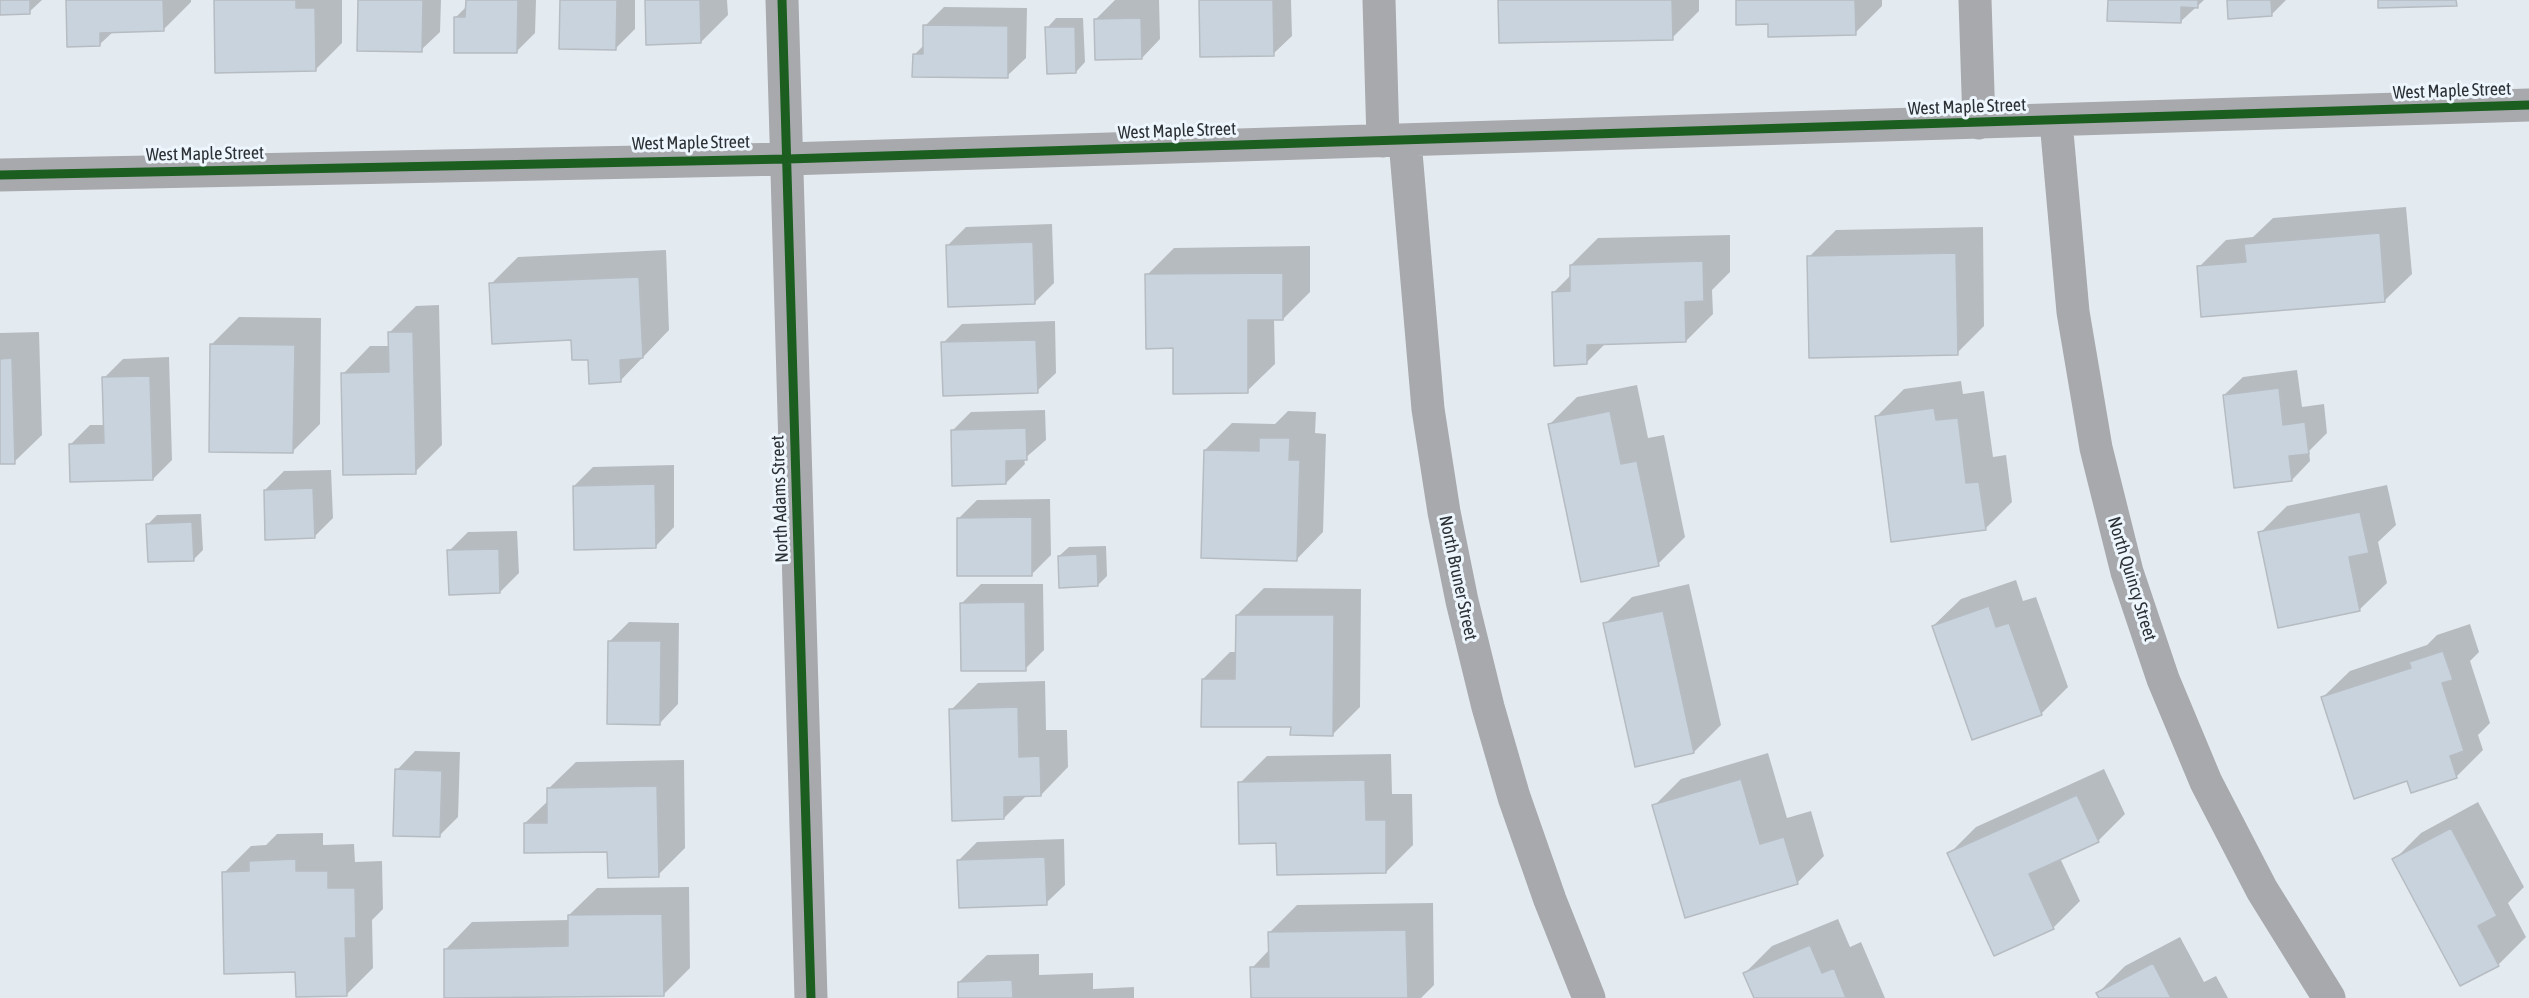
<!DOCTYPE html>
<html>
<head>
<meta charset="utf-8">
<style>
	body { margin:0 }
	canvas { display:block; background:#e3eaf0 }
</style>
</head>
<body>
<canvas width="2529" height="998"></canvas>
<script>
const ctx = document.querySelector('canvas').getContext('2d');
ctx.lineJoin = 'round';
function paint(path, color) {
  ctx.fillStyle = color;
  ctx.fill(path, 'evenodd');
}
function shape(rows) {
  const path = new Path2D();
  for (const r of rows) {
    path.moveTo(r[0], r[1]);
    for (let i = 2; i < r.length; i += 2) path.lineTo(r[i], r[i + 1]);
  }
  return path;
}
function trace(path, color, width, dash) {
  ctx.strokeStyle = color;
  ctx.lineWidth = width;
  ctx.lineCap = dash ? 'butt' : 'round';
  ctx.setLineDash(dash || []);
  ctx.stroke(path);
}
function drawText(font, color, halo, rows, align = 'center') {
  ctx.font = font + ' "Asap Condensed",sans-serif';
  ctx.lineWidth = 6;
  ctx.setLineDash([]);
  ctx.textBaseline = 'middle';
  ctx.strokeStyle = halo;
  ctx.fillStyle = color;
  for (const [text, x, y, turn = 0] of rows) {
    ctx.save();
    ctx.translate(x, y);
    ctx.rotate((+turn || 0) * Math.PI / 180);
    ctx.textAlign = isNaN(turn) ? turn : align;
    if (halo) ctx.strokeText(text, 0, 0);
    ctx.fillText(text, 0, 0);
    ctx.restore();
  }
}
const shadow = shape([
	[0,0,42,0,29,12,0,13],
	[67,0,191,0,191,2,164,29,114,31,100,44],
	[216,0,342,0,342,43,315,70],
	[359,0,441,0,440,32,421,50],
	[467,0,536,0,535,33,516,52,456,17,467,6],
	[562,0,635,0,635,29,616,48],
	[646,0,727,0,728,15,701,42],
	[1115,0,1159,0,1160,39,1142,58,1096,19],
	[1201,0,1291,0,1292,36,1273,54],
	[1500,0,1699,0,1699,11,1672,38],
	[1737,0,1882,0,1882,6,1855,33,1770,22],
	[2110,0,2204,0,2180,22],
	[2229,0,2286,0,2272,14],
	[944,7,1027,8,1026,58,1007,76,914,55,925,44,925,26],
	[1056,18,1083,18,1085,62,1076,72,1047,28],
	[2406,207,2412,274,2384,301,2199,267,2226,240,2253,237,2273,218],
	[1052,224,1054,283,1035,302,947,246,966,227],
	[1983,227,1984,326,1957,353,1809,257,1836,230],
	[1730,235,1730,272,1712,290,1713,314,1686,341,1606,343,1586,363,1553,293,1571,275,1571,265,1598,238],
	[1310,246,1310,292,1283,319,1274,319,1275,364,1247,391,1147,275,1174,248],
	[666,250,669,330,621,380,589,358,572,339,491,284,518,257],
	[439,305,442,445,415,472,343,374,370,346,389,346,389,333,416,306],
	[239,317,321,318,320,424,293,451,212,344],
	[1055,321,1056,373,1037,391,943,343,962,324],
	[39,332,42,435,14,462,0,463,0,333],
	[169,357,172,460,153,479,71,444,90,425,105,425,104,378,123,359],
	[2297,370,2302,407,2324,404,2327,433,2309,451,2310,461,2292,480,2224,395,2243,377],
	[1961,381,1963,394,1984,391,1993,457,2006,455,2012,502,1985,529,1877,416,1904,389],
	[1637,385,1648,438,1664,435,1685,537,1658,564,1550,424,1577,397],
	[1045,410,1046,440,1024,459,1025,464,1006,483,952,431,971,412],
	[1288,411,1316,412,1315,433,1326,434,1323,532,1296,560,1205,450,1232,423,1275,424],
	[674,465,674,527,656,546,574,486,593,467],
	[331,470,333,518,314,537,265,490,284,471],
	[2387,485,2396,525,2378,542,2387,583,2359,610,2260,533,2287,506],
	[1050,499,1051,555,1032,574,958,519,977,500],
	[201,514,203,550,193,560,148,524,157,515],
	[517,531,519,573,500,592,449,551,468,532],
	[1106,546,1107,576,1098,585,1059,556,1069,547],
	[2016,580,2023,601,2036,597,2068,687,2041,714,1933,626,1961,599],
	[981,584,1043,584,1044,650,1025,669,962,603],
	[1689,584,1721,725,1694,752,1605,624,1632,597],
	[1264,588,1361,589,1360,707,1333,734,1293,726,1203,679,1230,652,1237,652,1237,615],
	[629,622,679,623,678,704,660,723,610,641],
	[2470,624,2479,652,2470,661,2490,723,2478,735,2483,750,2456,777,2408,780,2322,698,2350,671,2427,645,2437,635],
	[1045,681,1046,730,1067,730,1068,767,1041,795,1027,795,1004,818,951,710,978,683],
	[415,751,460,752,458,817,439,836,397,770],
	[1768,753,1787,818,1811,811,1824,856,1797,883,1654,806,1681,779],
	[1391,754,1392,794,1412,794,1413,845,1386,872,1277,842,1240,783,1267,756],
	[684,760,685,848,658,875,609,851,525,823,549,800,548,789,576,762],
	[2104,769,2125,814,2098,841,2060,858,2080,901,2053,928,1949,854,1976,827],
	[2478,802,2524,887,2508,903,2526,937,2499,964,2460,984,2394,860,2421,833],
	[323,833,323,845,354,844,355,862,382,861,383,909,372,920,373,968,346,995,297,971,224,873,251,846,266,845,277,834],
	[1064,839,1065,885,1046,903,958,861,977,842],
	[689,887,690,968,663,995,446,998,445,950,472,922,569,920,569,915,597,888],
	[1433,903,1434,985,1421,998,1252,998,1252,968,1270,949,1270,932,1297,905],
	[1838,919,1850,947,1861,942,1885,998,1756,998,1745,973,1772,946],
	[2180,937,2204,982,2216,976,2228,998,2100,998,2098,993,2125,966],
	[1039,954,1039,975,1093,973,1093,989,1134,987,1134,998,960,998,959,982,987,955]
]);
const building = shape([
	[0,0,30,0,30,14,0,15,0,0],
	[66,0,163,0,164,31,100,33,100,46,67,47,66,0],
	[214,0,296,0,296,8,315,8,316,71,215,73,214,0],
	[358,0,423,0,422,52,357,51,358,0],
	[466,0,518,0,517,53,454,53,454,17,465,17,466,0],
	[560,0,617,0,616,50,559,49,560,0],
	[645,0,700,0,701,43,646,45,645,0],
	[1199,0,1273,0,1274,56,1200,57,1199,0],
	[1498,0,1672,0,1673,40,1499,43,1498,0],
	[1736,0,1855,0,1856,35,1768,37,1768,24,1736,25,1736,0],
	[2108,0,2198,0,2198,8,2181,7,2181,23,2107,21,2108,0],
	[2227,0,2271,0,2272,16,2228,19,2227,0],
	[2378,0,2456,0,2457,6,2378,8,2378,0],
	[1141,18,1142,59,1095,60,1094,19,1141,18],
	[923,25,1008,26,1008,78,912,77,913,54,923,54,923,25],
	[1045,27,1075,27,1076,73,1047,74,1045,27],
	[2380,233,2385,302,2201,317,2197,266,2246,262,2244,244,2380,233],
	[1033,242,1035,304,948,307,946,245,1033,242],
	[1956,253,1958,355,1809,358,1807,256,1956,253],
	[1703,261,1704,301,1685,302,1686,342,1587,345,1587,364,1554,366,1552,292,1570,291,1570,265,1703,261],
	[1283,273,1283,320,1248,320,1248,393,1173,394,1173,348,1146,349,1145,274,1283,273],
	[639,277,643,358,620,360,621,382,589,384,588,360,572,360,571,340,492,344,489,283,639,277],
	[388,332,413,332,416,474,343,475,341,373,389,372,388,332],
	[1036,340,1038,393,943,396,941,342,1036,340],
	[210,344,295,345,293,453,209,452,210,344],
	[12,358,15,464,0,464,0,359,12,358],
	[150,376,153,480,70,482,69,444,104,443,102,377,150,376],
	[2279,388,2283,425,2305,422,2309,454,2289,456,2292,481,2234,488,2223,395,2279,388],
	[1934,408,1936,420,1958,418,1966,483,1979,482,1986,530,1891,542,1875,416,1934,408],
	[1610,411,1621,464,1637,461,1659,566,1581,582,1548,424,1610,411],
	[1026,428,1027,460,1006,461,1006,484,952,486,951,430,1026,428],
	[1259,438,1290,438,1289,460,1300,460,1297,561,1201,558,1204,450,1259,451,1259,438],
	[655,484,656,548,574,550,573,486,655,484],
	[313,488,315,538,265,540,264,490,313,488],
	[2360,512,2369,553,2349,557,2360,611,2278,628,2258,532,2360,512],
	[1032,517,1032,576,957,576,957,518,1032,517],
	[192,522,194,561,148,562,146,524,192,522],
	[499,549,500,593,449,595,447,550,499,549],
	[1097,554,1098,586,1059,588,1058,556,1097,554],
	[1025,602,1026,671,961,671,960,603,1025,602],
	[1989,606,1996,627,2009,623,2042,715,1972,740,1932,626,1989,606],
	[1663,611,1694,753,1635,767,1603,623,1663,611],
	[1236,615,1334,615,1333,736,1290,735,1291,727,1201,727,1202,679,1235,679,1236,615],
	[608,641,661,641,660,725,607,724,608,641],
	[2443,651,2453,680,2442,683,2464,751,2450,756,2457,778,2411,793,2407,781,2354,799,2321,697,2411,668,2409,662,2443,651],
	[1018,707,1019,757,1040,756,1041,796,1004,797,1004,819,952,821,949,709,1018,707],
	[395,769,442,771,440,837,393,836,395,769],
	[1741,779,1760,844,1784,837,1798,884,1685,918,1652,805,1741,779],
	[1365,780,1366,820,1386,820,1386,873,1277,875,1276,843,1239,844,1238,782,1365,780],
	[657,786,659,877,608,878,607,852,524,853,524,823,547,823,547,788,657,786],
	[2077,795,2099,842,2029,874,2054,929,1994,956,1947,853,2077,795],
	[2451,828,2497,916,2478,926,2499,966,2460,986,2392,859,2451,828],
	[1045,857,1047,905,959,908,957,860,1045,857],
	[296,859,296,871,328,871,328,888,355,888,356,938,345,938,347,996,296,997,295,972,224,974,222,872,249,871,249,861,296,859],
	[662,914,664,996,444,998,444,949,568,946,568,915,662,914],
	[1406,930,1408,998,1251,998,1250,967,1269,967,1268,932,1406,930],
	[1810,945,1822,973,1834,968,1846,998,1754,998,1743,973,1810,945],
	[2153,963,2171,998,2099,998,2096,993,2153,963],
	[1012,980,1013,998,958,998,958,982,1012,980]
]);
const minor = shape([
	[782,0,811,998],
	[1379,0,1383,141],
	[1975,0,1979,123],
	[2056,121,2073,312,2096,448,2127,572,2163,679,2206,782,2262,890,2329,998],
	[1405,141,1428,409,1444,512,1462,601,1488,707,1514,797,1550,900,1589,998],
	[0,175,787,159,2529,105]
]);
const cycleway = shape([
	[782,0,811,998],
	[0,175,787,159,2529,105]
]);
const streetNames = [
	["West Maple Street",2452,91,-2],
	["West Maple Street",1967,107,-2],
	["West Maple Street",1177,131,-2],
	["West Maple Street",691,143,-1],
	["West Maple Street",205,154,-1],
	["North Adams Street",780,499,-92],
	["North Bruner Street",1458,578,78],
	["North Quincy Street",2132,579,73]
];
paint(shadow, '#0003');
paint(building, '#c8d3dd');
trace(building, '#b6bcc1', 1.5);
trace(minor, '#a7a9ad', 33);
trace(cycleway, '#1b5e20', 9);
drawText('18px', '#2c3135', '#eef6fd', streetNames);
</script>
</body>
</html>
